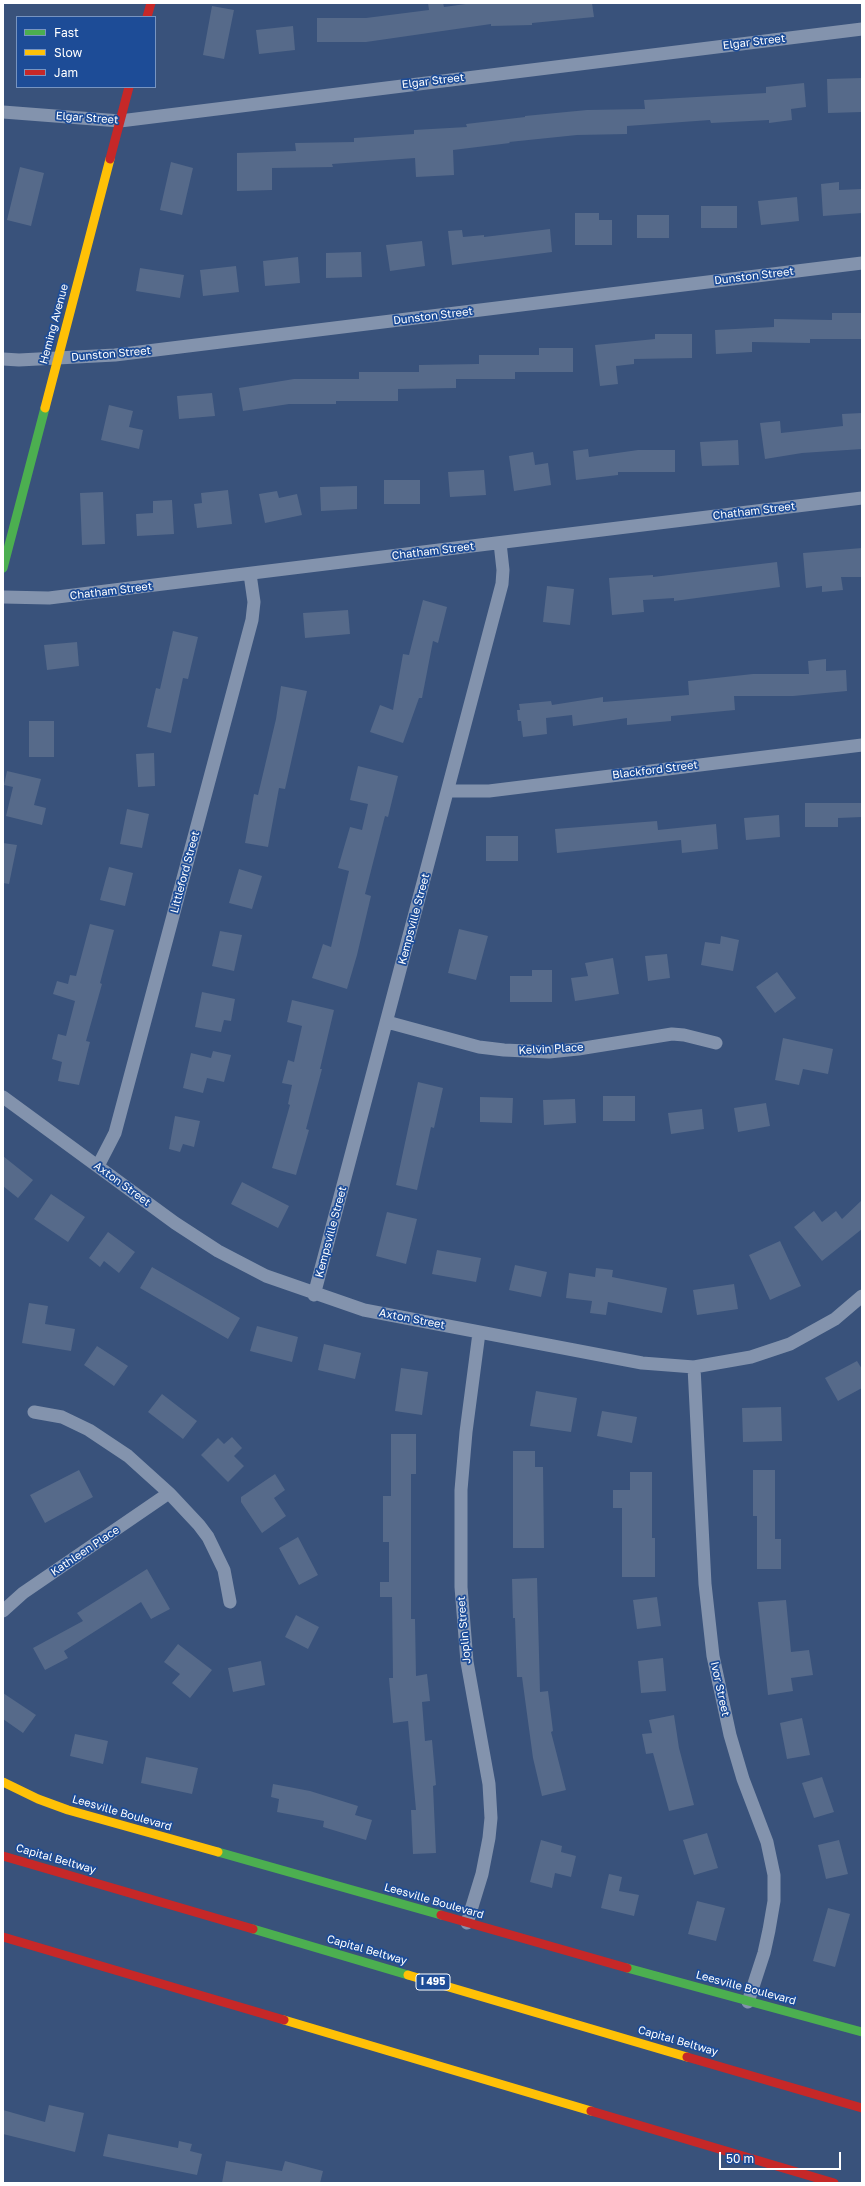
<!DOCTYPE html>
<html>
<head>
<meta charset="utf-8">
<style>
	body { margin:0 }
	#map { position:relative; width:865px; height:2186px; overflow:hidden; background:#39527b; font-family:"Golos Text",sans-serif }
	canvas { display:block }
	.frame { position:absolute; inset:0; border:4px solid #fff; pointer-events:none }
	.legend { position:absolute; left:16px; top:16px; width:140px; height:72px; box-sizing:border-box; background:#1d4c97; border:1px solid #7794c1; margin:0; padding:5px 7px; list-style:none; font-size:12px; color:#fff }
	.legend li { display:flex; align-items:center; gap:8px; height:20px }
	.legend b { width:20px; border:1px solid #7794c1 }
	.scale { position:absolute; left:719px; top:2152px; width:122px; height:18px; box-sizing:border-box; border:2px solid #fff; border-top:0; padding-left:5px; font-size:12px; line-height:14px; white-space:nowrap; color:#fff; -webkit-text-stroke:3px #1d4c97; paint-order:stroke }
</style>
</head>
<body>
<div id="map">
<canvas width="865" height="2186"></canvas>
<div class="frame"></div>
<ul class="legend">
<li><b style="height:5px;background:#4caf50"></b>Fast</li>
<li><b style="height:5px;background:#ffc107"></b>Slow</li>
<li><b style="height:5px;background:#c62828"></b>Jam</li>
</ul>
<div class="scale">50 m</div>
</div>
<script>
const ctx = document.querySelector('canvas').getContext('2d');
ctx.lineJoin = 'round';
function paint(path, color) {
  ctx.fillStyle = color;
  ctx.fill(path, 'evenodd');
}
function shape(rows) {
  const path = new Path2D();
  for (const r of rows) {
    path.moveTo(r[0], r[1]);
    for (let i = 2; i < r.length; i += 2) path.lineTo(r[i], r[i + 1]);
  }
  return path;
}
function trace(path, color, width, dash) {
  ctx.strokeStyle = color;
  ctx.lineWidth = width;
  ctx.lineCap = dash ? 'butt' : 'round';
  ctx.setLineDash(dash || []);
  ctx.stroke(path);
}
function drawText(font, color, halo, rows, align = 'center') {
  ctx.font = font + ' "Golos Text",sans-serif';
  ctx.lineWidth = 3.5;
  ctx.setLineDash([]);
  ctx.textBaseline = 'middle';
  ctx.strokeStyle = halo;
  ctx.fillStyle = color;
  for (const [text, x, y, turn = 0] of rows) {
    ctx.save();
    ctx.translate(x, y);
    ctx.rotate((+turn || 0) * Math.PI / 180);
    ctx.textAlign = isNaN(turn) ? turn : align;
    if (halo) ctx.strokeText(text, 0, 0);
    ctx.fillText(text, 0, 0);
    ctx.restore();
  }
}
const building = shape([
	[428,3,443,3,444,7,473,3,592,3,594,17,532,23,532,25,491,26,491,24,366,42,317,42,317,18,366,18,429,10],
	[212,6,234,10,224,59,203,55],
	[293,26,295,50,259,54,256,30],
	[862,78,862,112,828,113,827,79],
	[804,83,806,107,791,109,792,120,769,123,769,120,711,123,710,120,627,126,627,134,577,135,509,142,510,143,453,150,454,175,416,177,415,158,332,164,333,167,272,168,272,190,237,191,237,153,296,151,295,143,354,142,354,138,414,134,414,130,467,127,466,124,525,117,525,116,587,110,645,109,644,100,766,93,766,87],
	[171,162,193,168,182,215,160,210],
	[20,167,44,173,31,226,7,220],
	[839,182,839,190,861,189,862,213,823,216,821,184],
	[797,197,799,221,761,225,758,201],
	[701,206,737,206,737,228,701,228],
	[575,213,599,213,599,220,612,220,612,245,575,245],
	[637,215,669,215,669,238,637,238],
	[550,229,552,252,452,265,448,231,462,230,463,237,484,235,484,237],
	[422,241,425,266,390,271,386,245],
	[361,252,362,277,326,278,326,253],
	[298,257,300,283,265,286,263,261],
	[236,266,239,292,203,296,200,270],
	[140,268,184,275,180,298,136,291],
	[832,313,862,313,862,339,810,339,810,343,752,342,752,352,716,354,715,330,774,327,774,319,832,320],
	[655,334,692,334,692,358,634,359,634,364,616,366,618,384,600,386,595,345,655,339],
	[539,348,573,348,573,372,515,372,515,379,456,379,456,388,398,389,398,401,336,401,336,404,289,404,243,411,239,388,294,379,359,379,359,372,419,372,419,365,479,364,479,355,539,355],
	[212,393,215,416,179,419,177,396],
	[109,405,133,411,129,427,143,430,139,449,101,440],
	[862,413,862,449,802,453,765,459,760,423,780,421,781,433,843,426,842,414],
	[738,440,739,465,702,466,700,442],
	[588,449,589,457,638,450,675,450,675,472,618,472,618,475,576,480,573,451],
	[533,452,535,465,548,463,551,485,514,491,509,456],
	[484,470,486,495,450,497,448,472],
	[384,480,420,480,420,504,384,504],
	[357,486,357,509,321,511,320,487],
	[228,490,232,524,197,528,194,504,202,503,201,493],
	[277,491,279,498,297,494,302,515,265,523,259,494],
	[103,492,105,544,82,545,80,493],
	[172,500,174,534,137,536,136,514,153,513,153,501],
	[862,548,862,577,841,577,843,590,822,592,822,586,806,588,803,553],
	[777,562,780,587,674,601,674,598,643,600,644,612,612,615,609,578,653,575,653,577],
	[547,586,574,589,570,625,543,622],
	[423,600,447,607,438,643,433,641,422,698,419,698,403,743,370,732,380,705,393,710,403,654,409,655],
	[348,610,350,634,305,638,303,613],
	[173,631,198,637,188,679,183,678,171,733,147,727,156,688,160,689],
	[77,642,79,666,47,670,44,645],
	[826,659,826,671,846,670,847,691,793,696,734,696,735,710,671,716,671,721,627,725,627,718,573,726,572,715,546,718,547,734,523,737,521,721,518,721,517,710,520,710,519,704,551,701,552,705,603,697,603,702,689,695,688,681,753,674,809,674,808,661],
	[281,686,307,691,285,789,279,788,268,847,245,843,254,794,258,795,276,719],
	[29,721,54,721,54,757,29,757],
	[154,753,155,786,138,787,136,754],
	[358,766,398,776,388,817,385,816,365,894,371,896,357,955,347,989,312,978,323,944,331,947,349,871,338,868,350,827,362,830,368,804,350,800],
	[7,771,41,779,34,805,46,808,42,825,6,816,13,787,4,785],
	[805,803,862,803,862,817,838,818,838,827,805,827],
	[127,809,149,814,142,848,120,844],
	[779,815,780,837,746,840,744,818],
	[657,821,658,830,716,824,718,849,682,853,681,840,557,853,555,829],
	[486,836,518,836,518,861,486,861],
	[3,843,17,845,9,884,3,883],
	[109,867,133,873,125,906,100,900],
	[239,869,262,876,252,909,229,903],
	[90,924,114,930,100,983,102,984,86,1041,90,1042,79,1085,58,1081,62,1062,52,1059,58,1034,66,1036,75,1001,53,994,57,981,68,984,70,975,76,976],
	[459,929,488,936,476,980,448,973],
	[220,931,242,935,234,971,212,966],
	[721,936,739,940,733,971,701,965,705,942,720,944],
	[667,954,670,978,648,981,645,956],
	[613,958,619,994,575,1001,571,978,588,976,585,963],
	[532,970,552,970,552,1002,510,1002,510,976,532,976],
	[777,972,796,998,775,1013,756,987],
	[202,992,235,999,231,1021,224,1020,221,1032,195,1027],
	[292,1000,334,1010,320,1069,322,1069,306,1129,309,1130,296,1175,272,1168,290,1105,288,1104,292,1085,282,1083,288,1060,294,1062,302,1026,287,1022],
	[783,1038,833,1049,828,1074,803,1069,799,1085,775,1080],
	[213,1051,231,1055,224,1082,207,1078,203,1093,183,1088,191,1053,211,1058],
	[418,1082,443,1088,434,1128,431,1127,417,1190,396,1185],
	[603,1096,635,1096,635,1121,603,1121],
	[480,1097,513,1098,512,1123,480,1122],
	[575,1099,576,1123,544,1125,543,1100],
	[766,1103,770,1126,738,1132,734,1108],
	[702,1109,704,1129,671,1134,668,1113],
	[175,1116,200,1121,194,1147,183,1144,180,1152,169,1149],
	[3,1156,33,1180,18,1198,3,1186],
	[242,1182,289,1206,278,1228,231,1204],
	[51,1194,85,1217,68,1242,34,1219],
	[862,1200,862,1229,822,1261,794,1227,814,1211,822,1222,836,1211,842,1219],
	[387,1212,417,1219,406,1264,376,1256],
	[108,1232,135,1252,119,1273,104,1261,100,1267,89,1258],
	[780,1241,801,1286,770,1300,749,1255],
	[437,1250,481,1258,476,1282,432,1274],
	[515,1265,547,1272,541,1297,509,1290],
	[152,1267,240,1318,228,1339,140,1288],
	[596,1268,613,1270,612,1277,667,1288,662,1313,608,1302,606,1315,590,1313,592,1301,566,1298,569,1273,595,1277],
	[734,1284,738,1309,697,1315,693,1290],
	[29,1303,48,1306,45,1324,75,1329,71,1351,22,1343],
	[257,1326,298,1337,292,1362,250,1351],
	[324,1344,361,1353,355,1379,318,1370],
	[97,1346,128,1366,114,1386,84,1365],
	[857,1361,862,1369,862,1388,838,1401,825,1378],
	[401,1368,428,1372,422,1415,395,1411],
	[536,1391,577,1398,571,1432,530,1426],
	[162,1394,197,1421,183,1439,148,1412],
	[781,1407,782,1441,743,1442,742,1408],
	[602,1411,637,1417,632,1443,597,1436],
	[391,1434,416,1434,416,1474,411,1474,411,1619,415,1619,416,1676,427,1674,430,1701,422,1702,425,1741,432,1740,436,1785,433,1786,436,1853,413,1854,411,1810,416,1810,408,1721,393,1723,389,1678,393,1678,392,1597,380,1597,380,1582,389,1582,389,1542,383,1542,383,1496,391,1496],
	[232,1437,242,1448,234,1456,244,1466,228,1482,201,1455,218,1438,224,1444],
	[513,1451,535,1451,535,1467,543,1467,544,1548,513,1548],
	[79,1470,93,1497,45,1523,30,1495],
	[753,1470,775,1470,775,1539,781,1539,781,1569,757,1569,757,1516,753,1516],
	[630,1472,652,1472,652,1538,655,1538,655,1577,622,1577,622,1508,613,1508,613,1490,630,1490],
	[275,1474,285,1490,274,1498,286,1516,262,1533,241,1502,241,1497],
	[298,1537,318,1575,299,1585,279,1548],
	[147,1569,170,1609,151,1619,141,1602,64,1651,68,1658,45,1670,33,1648,83,1621,77,1613],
	[537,1578,540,1692,548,1691,553,1731,551,1732,566,1790,542,1796,533,1758,522,1677,517,1677,515,1618,513,1618,512,1579],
	[657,1597,661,1626,637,1629,633,1600],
	[786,1600,791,1652,809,1650,813,1675,791,1678,793,1691,768,1695,758,1602],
	[296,1615,319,1627,308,1649,285,1637],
	[178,1644,212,1670,190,1698,172,1683,180,1674,164,1662],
	[663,1658,666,1691,641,1693,638,1661],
	[261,1661,265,1685,233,1692,228,1668],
	[3,1693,36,1715,23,1733,3,1719],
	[674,1715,679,1748,694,1805,669,1811,653,1753,646,1754,642,1734,652,1733,649,1720],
	[802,1718,810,1755,787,1759,780,1723],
	[75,1734,108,1741,103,1764,70,1756],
	[146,1757,198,1768,192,1794,141,1783],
	[822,1777,834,1812,814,1818,802,1783],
	[273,1784,310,1791,358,1806,355,1815,372,1820,366,1840,323,1827,324,1821,277,1812,279,1799,271,1797],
	[707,1833,718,1868,694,1875,683,1840],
	[541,1840,562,1846,561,1852,576,1856,571,1877,555,1873,552,1888,530,1882],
	[839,1840,848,1874,826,1879,818,1845],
	[609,1874,622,1877,619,1891,639,1895,634,1916,601,1908],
	[697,1901,725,1908,716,1941,688,1934],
	[828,1908,850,1914,835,1967,813,1961],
	[49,2105,84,2113,75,2152,3,2134,3,2110,45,2122],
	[108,2134,178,2148,179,2141,192,2144,190,2151,202,2154,197,2175,103,2156],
	[226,2161,282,2171,285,2161,323,2171,320,2183,222,2183]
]);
const street = shape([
	[3,112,120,121,862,29],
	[3,359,19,360,115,355,862,263],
	[3,597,49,598,862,498],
	[448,791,489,791,862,745],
	[387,1022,479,1047,504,1050,549,1052,578,1049,672,1034,684,1035,716,1043],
	[3,1097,175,1223,218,1251,266,1276,364,1310,642,1363,694,1367,751,1357,790,1344,835,1319,862,1296],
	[98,1166,115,1133,252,620,254,602,250,574],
	[314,1295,502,584,503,570,500,543],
	[694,1367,705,1584,713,1656,730,1735,743,1779,767,1842,774,1875,774,1901,769,1930,764,1953,748,2002],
	[34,1412,62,1417,89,1430,128,1456,169,1493,199,1525,208,1537,224,1570,230,1602],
	[3,1611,23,1593,169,1493],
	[467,1923,482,1874,489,1838,491,1818,489,1784,467,1662,461,1587,461,1490,466,1432,479,1333]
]);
const fast = shape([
	[3,568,45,408],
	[218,1852,441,1915],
	[253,1929,408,1975],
	[627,1968,862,2032]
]);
const slow = shape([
	[45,408,110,159],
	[3,1782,38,1799,68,1810,218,1852],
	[408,1975,687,2057],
	[284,2020,591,2111]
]);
const jam = shape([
	[147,17,151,3],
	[110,159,129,87],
	[3,1856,253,1929],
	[441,1915,627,1968],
	[3,1937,284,2020],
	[687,2057,862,2108],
	[591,2111,834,2183]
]);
const shields = [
	[433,1982,34]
];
const shieldNames = [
	["I 495",433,1982]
];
const streetNames = [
	["Elgar Street",754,42,-7],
	["Elgar Street",433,81,-7],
	["Elgar Street",87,118,4],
	["Dunston Street",754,276,-7],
	["Dunston Street",433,316,-7],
	["Heming Avenue",54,324,-75],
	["Dunston Street",111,354,-5],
	["Chatham Street",754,511,-7],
	["Chatham Street",433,551,-7],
	["Chatham Street",111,591,-7],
	["Blackford Street",655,770,-7],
	["Littleford Street",185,872,-75],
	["Kempsville Street",414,919,-75],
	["Kelvin Place",551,1049,-3],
	["Axton Street",122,1184,36],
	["Kempsville Street",331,1232,-75],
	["Axton Street",412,1319,11],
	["Kathleen Place",85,1551,-34],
	["Joplin Street",464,1630,-95],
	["Ivor Street",720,1689,78],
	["Leesville Boulevard",122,1813,16],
	["Capital Beltway",56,1859,16],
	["Leesville Boulevard",434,1901,16],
	["Capital Beltway",367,1950,16],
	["Leesville Boulevard",746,1988,15],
	["Capital Beltway",678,2041,16]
];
paint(building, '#566a8a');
trace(street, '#8393ad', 13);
trace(fast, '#4caf50', 9);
trace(slow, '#ffc107', 9);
trace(jam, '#c62828', 9);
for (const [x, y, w] of shields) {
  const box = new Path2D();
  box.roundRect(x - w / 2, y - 8, w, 16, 3);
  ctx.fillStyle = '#1d4c97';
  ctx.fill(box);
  trace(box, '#fff', 1);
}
drawText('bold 10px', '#fff', null, shieldNames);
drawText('11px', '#fff', '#1d4c97', streetNames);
</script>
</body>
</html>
